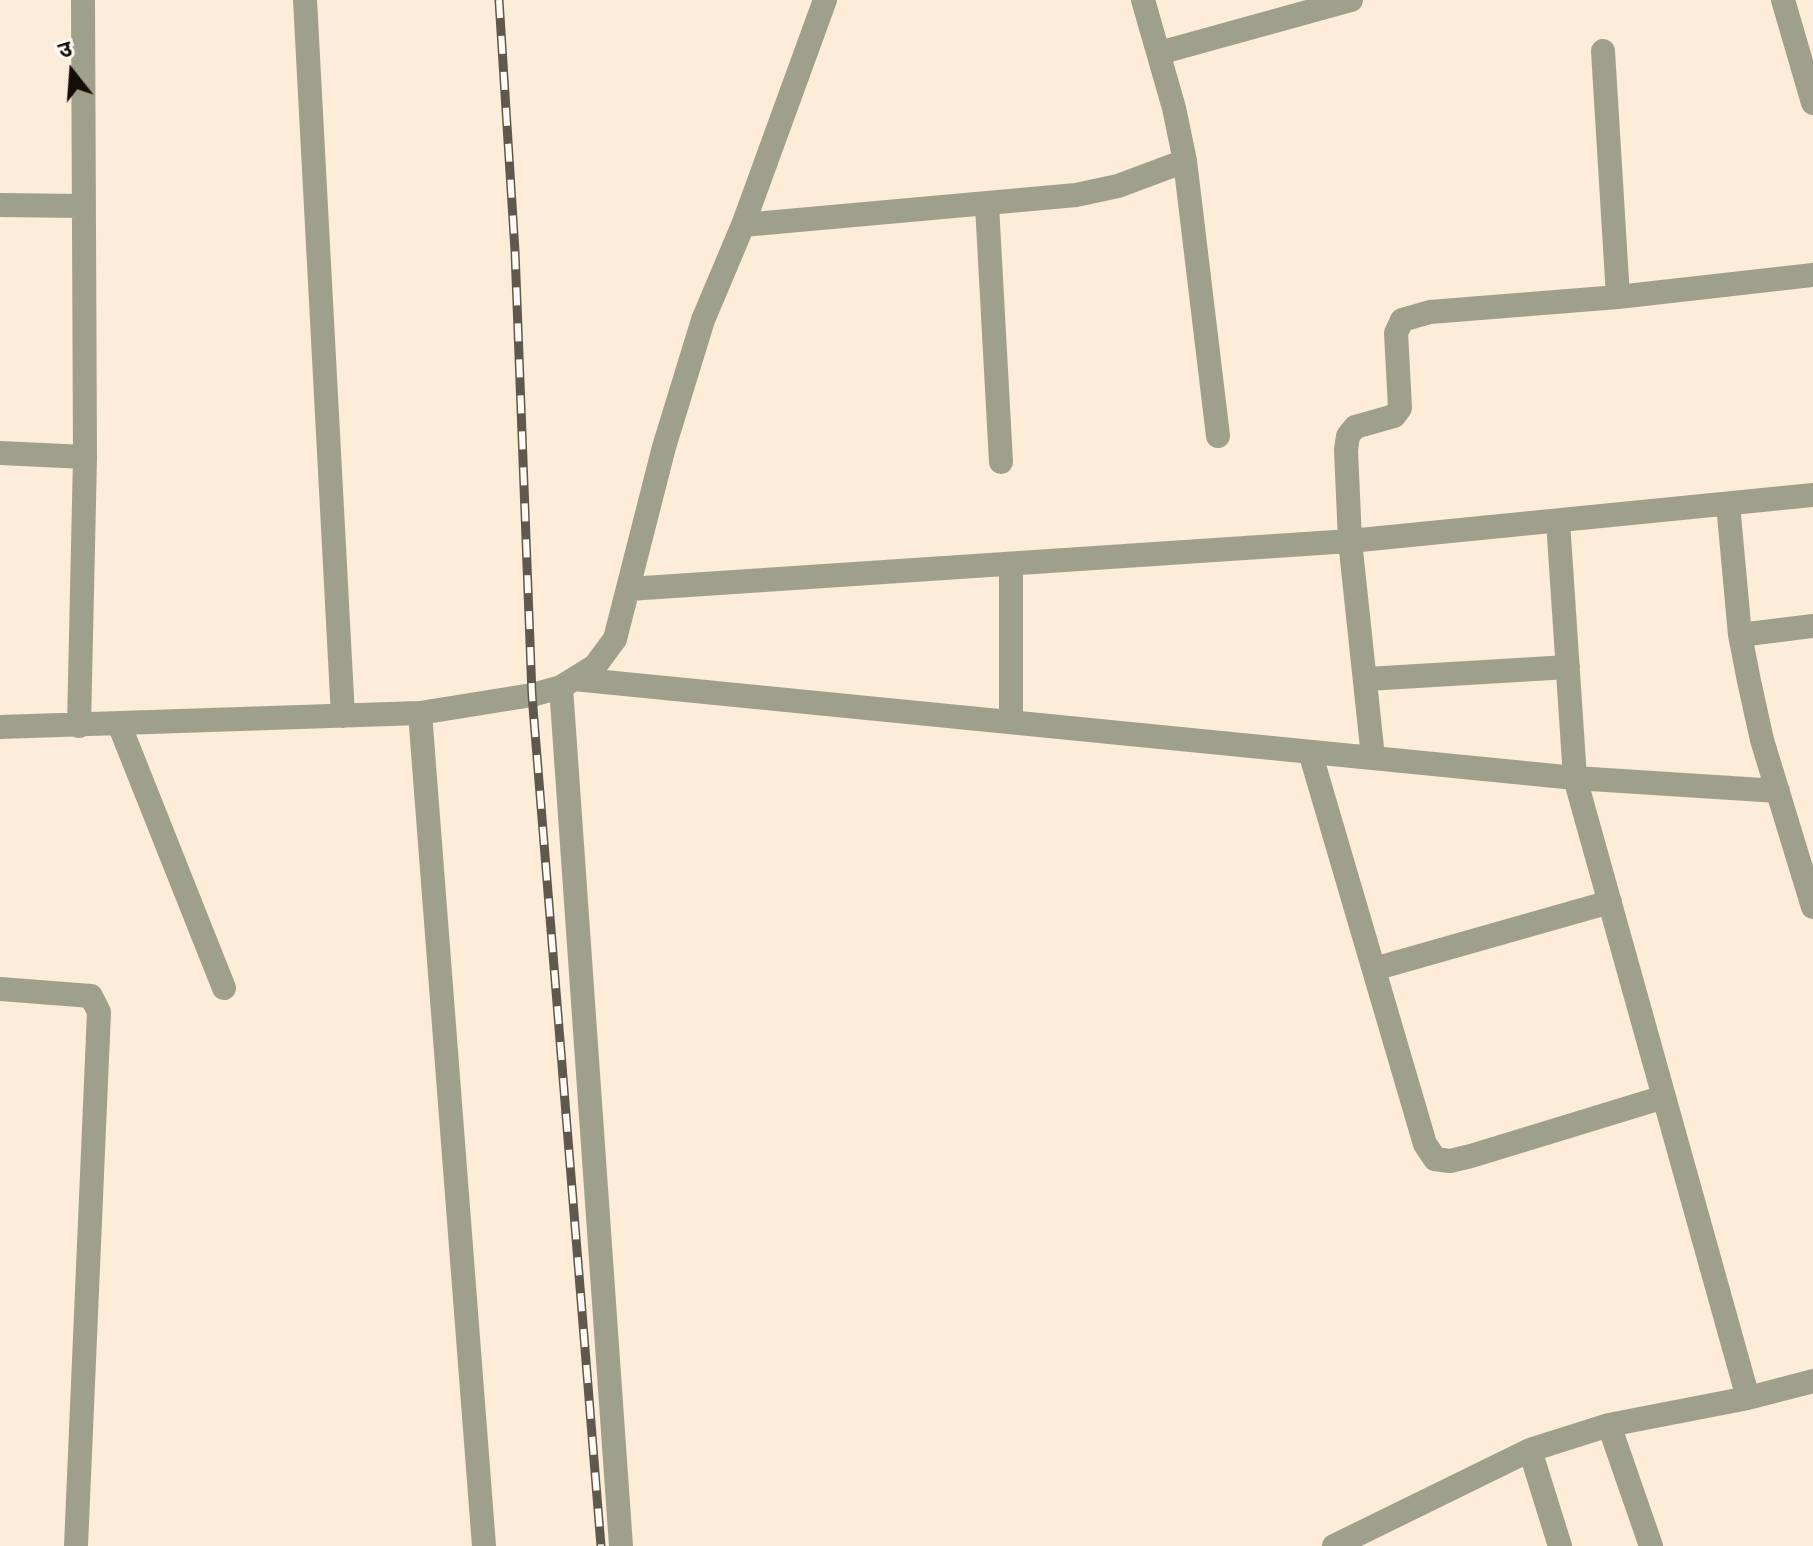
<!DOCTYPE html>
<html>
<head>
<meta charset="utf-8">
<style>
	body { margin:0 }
	#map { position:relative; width:1813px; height:1546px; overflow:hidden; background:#fcecd8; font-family:"Golos Text","Noto Sans Devanagari",sans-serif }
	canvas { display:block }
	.north { position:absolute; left:32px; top:32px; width:80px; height:80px; -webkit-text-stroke:6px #fefbf7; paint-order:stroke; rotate:343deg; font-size:22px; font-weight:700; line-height:32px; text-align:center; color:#130e07 }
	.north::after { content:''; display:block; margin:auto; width:28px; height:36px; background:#130e07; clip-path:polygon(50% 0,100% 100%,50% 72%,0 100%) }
</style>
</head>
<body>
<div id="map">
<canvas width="1813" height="1546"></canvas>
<div class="north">उ</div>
</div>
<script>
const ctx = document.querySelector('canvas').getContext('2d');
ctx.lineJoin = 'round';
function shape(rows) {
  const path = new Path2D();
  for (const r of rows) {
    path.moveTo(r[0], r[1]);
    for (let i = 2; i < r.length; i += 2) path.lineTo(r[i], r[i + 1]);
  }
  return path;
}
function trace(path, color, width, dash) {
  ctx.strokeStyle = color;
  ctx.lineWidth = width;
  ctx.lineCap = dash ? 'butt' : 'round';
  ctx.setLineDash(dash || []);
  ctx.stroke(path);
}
const street = shape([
	[305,0,343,716],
	[1143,0,1174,108,1185,161,1218,436],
	[1783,0,1813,103],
	[1603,51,1618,297],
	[1159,53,1351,0],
	[0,205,81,206],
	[987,205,1001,462],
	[743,225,1076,195,1118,186,1185,161],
	[0,453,85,457],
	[1728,504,1740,635,1749,681,1762,740,1813,907],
	[1558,521,1575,778,1748,1398],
	[1011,564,1011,722],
	[629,589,1350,541,1813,495],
	[1740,635,1813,626],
	[574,679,1575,778,1778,791],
	[1367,679,1568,667],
	[561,687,621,1546],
	[420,713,484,1546],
	[119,724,224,988],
	[79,726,85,457,83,0],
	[0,727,420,713,532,695,561,687,595,666,615,639,664,447,703,320,743,225,825,0],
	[1310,752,1425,1144,1435,1159,1450,1161,1471,1156,1664,1097],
	[1373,757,1350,541,1346,450,1348,436,1355,427,1394,416,1400,408,1396,333,1402,320,1430,312,1618,297,1813,275],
	[1374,969,1610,902],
	[0,989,91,996,99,1012,76,1546],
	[1609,1425,1651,1546],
	[1530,1450,1560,1546],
	[1334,1546,1530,1450,1609,1425,1748,1398,1813,1381]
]);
const rail = shape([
	[499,0,515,251,532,695,601,1546]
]);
trace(street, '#9fa08c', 24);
trace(rail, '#61584d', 9);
trace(rail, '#fefbf7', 6, [18]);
</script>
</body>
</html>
